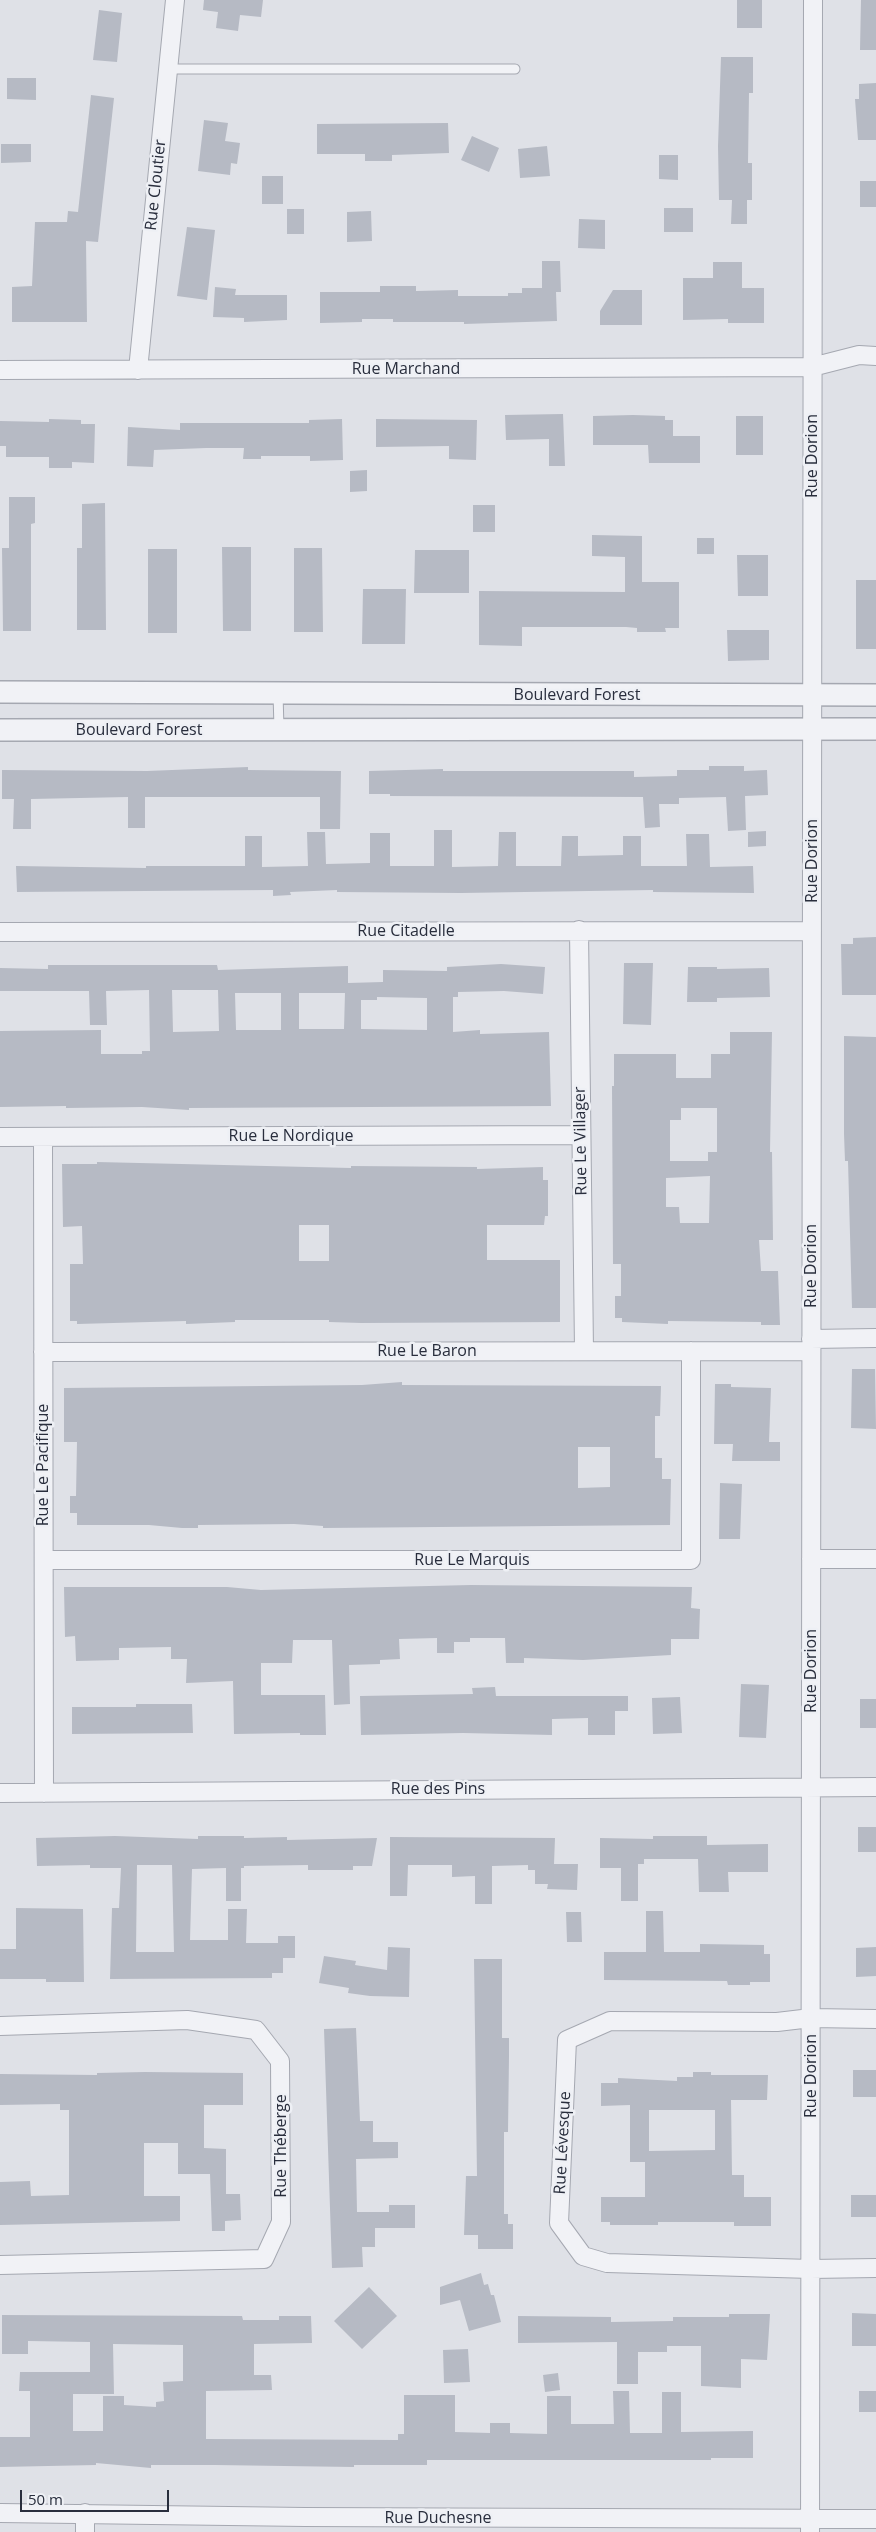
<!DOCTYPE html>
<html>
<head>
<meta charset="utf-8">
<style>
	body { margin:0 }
	#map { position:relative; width:876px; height:2532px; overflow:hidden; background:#dfe1e7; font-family:"Open Sans",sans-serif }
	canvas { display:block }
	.scale { position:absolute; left:20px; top:2490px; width:149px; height:22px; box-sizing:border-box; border:2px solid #292e3d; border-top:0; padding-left:6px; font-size:15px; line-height:18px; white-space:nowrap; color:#292e3d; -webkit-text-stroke:4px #eef0f5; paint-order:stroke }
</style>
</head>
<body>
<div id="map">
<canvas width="876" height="2532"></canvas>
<div class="scale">50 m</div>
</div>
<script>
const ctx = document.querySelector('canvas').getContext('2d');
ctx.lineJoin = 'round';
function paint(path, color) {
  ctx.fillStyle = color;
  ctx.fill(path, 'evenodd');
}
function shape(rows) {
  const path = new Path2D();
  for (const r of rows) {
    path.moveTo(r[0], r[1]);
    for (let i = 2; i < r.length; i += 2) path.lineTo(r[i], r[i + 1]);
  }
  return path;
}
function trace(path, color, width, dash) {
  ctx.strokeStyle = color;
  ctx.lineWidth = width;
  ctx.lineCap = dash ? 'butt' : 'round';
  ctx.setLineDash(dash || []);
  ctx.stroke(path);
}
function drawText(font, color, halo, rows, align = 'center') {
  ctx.font = font + ' "Open Sans",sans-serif';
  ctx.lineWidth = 5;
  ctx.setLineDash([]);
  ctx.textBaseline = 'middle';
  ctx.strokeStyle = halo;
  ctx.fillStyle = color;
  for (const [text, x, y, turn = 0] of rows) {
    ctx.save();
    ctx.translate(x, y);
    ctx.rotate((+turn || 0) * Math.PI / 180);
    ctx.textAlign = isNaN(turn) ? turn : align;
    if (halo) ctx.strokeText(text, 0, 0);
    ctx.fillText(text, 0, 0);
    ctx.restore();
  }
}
const building = shape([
	[204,0,263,0,261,17,240,15,238,31,216,28,218,12,203,10],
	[737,0,762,0,762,28,737,28],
	[861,0,876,0,876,50,860,50],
	[99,10,122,13,117,62,93,60],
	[721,57,753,57,753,93,749,93,748,163,752,163,752,200,747,200,747,224,731,224,732,200,719,200,718,146],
	[7,78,36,78,36,100,7,99],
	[876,83,876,140,858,140,855,99,859,99,859,84],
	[91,95,114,98,98,242,86,241,87,322,12,322,12,287,32,286,35,222,67,222,68,211,78,212],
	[204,120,228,123,225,141,240,143,237,164,231,163,230,175,198,171],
	[448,123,449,153,392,155,392,161,365,161,365,154,317,154,317,124],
	[472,136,499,148,489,172,461,160],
	[1,144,31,144,31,162,1,163],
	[547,146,550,176,520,178,518,149],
	[659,155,678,155,678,180,659,179],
	[262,176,283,176,283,204,262,204],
	[860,181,876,181,876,207,860,207],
	[664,208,693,208,693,232,664,232],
	[287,209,304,209,304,234,287,234],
	[371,211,372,241,347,242,347,212],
	[579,219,605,220,605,249,578,248],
	[187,227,215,230,207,300,177,296],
	[542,261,560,261,561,292,556,292,557,321,464,324,464,322,393,322,393,319,362,319,362,322,320,323,320,292,380,292,380,286,416,286,416,291,458,290,458,296,508,296,508,293,522,293,522,288,542,288],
	[713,262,742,262,742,288,764,288,764,323,728,323,728,319,683,320,683,278,713,278],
	[215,287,236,289,235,295,287,295,287,320,244,322,244,318,213,317],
	[613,290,642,290,642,325,600,325,600,311],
	[563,414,565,466,549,466,549,439,506,440,505,415],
	[633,415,665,416,665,420,673,420,673,436,700,436,700,463,649,463,648,445,593,445,593,416],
	[736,416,763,416,763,455,736,455],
	[49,419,81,420,81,424,95,424,94,463,72,462,72,468,49,468,49,457,6,457,6,446,0,446,0,421,49,422],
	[342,419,343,460,310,461,310,456,261,456,261,459,243,459,244,448,206,448,154,450,153,467,127,466,128,427,180,430,180,423,309,423,309,420],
	[376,419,477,420,476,460,449,459,449,446,376,447],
	[367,470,367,491,350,492,350,471],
	[9,497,35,497,35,523,31,524,31,631,3,631,2,548,9,548],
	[105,503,106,630,77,630,77,548,82,548,82,504],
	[473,505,495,505,495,532,473,532],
	[592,535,642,536,642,582,679,582,679,628,665,628,666,632,637,632,637,628,626,627,522,627,522,646,479,645,479,591,625,592,625,557,592,556],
	[697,538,714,538,714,554,697,554],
	[222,547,251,547,251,631,223,631],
	[294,548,322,548,323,632,294,632],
	[148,549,177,549,177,633,148,633],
	[415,550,469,550,469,593,414,593],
	[737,555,768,555,768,596,738,596],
	[856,580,876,580,876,649,856,649],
	[363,589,406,589,405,644,362,644],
	[727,630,769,630,769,660,728,661],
	[709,766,744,766,744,771,767,770,768,795,745,796,746,830,728,831,726,797,679,798,679,804,659,804,660,827,645,828,643,797,390,796,390,794,369,794,369,771,443,769,443,771,634,771,634,777,677,776,677,770,709,770],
	[248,767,248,770,341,771,340,829,320,829,320,797,145,797,145,828,128,828,128,797,31,799,31,829,13,829,14,799,2,799,2,770,147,771],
	[434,830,452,830,452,867,498,866,499,832,516,832,516,866,561,866,562,836,578,836,578,856,623,855,623,836,641,836,641,866,687,866,686,834,709,834,710,867,753,866,754,893,653,892,653,890,461,893,337,892,337,890,290,892,291,895,273,896,273,890,17,892,16,866,146,868,146,866,245,866,245,836,262,836,262,867,308,866,307,832,325,832,326,864,370,863,370,833,390,833,390,866,434,866],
	[766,831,766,846,748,847,748,832],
	[876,937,876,995,842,995,841,944,853,944,853,938],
	[624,963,653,963,651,1025,623,1024],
	[501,964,545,967,543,994,504,991,458,992,458,997,453,997,453,1032,480,1030,480,1034,549,1032,551,1106,189,1108,189,1110,142,1107,66,1108,66,1106,0,1107,0,1031,101,1030,101,1054,142,1054,142,1051,150,1051,149,990,106,991,107,1025,90,1025,89,991,0,991,0,968,48,969,48,965,217,965,218,970,348,966,348,983,383,982,383,970,447,971,447,967],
	[172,990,218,990,219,1031,173,1032],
	[235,993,281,993,281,1030,236,1030],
	[299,993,345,993,344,1029,299,1029],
	[377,997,427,998,427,1030,361,1029,361,1000,377,1000],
	[688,967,717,967,717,969,769,968,770,997,717,998,717,1002,687,1002],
	[730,1032,772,1032,770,1152,772,1152,773,1240,759,1240,761,1271,778,1271,780,1325,761,1325,761,1322,668,1321,668,1324,622,1322,622,1318,615,1318,615,1296,621,1296,621,1264,613,1264,612,1086,614,1086,614,1054,676,1054,676,1078,711,1078,711,1054,730,1054],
	[681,1108,717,1108,717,1152,708,1152,708,1161,670,1161,670,1120,681,1120],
	[710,1176,709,1223,680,1223,679,1207,666,1207,666,1178],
	[844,1036,876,1037,876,1308,852,1308,848,1161,845,1161,844,1134],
	[97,1162,351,1168,351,1166,477,1167,477,1169,543,1167,543,1180,548,1180,548,1216,545,1216,544,1225,487,1225,487,1260,560,1260,560,1322,361,1323,329,1322,329,1320,235,1320,235,1322,186,1324,186,1321,77,1324,77,1321,70,1321,70,1264,83,1264,82,1226,63,1227,62,1164,97,1164],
	[299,1225,329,1225,329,1261,299,1261],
	[852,1369,875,1369,876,1429,851,1428],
	[402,1382,402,1385,661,1386,660,1416,655,1416,655,1458,662,1458,662,1479,671,1479,670,1525,323,1528,323,1526,294,1524,198,1525,198,1528,182,1528,149,1525,77,1525,77,1513,70,1513,70,1496,76,1496,77,1442,64,1442,64,1388,362,1385],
	[578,1447,610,1447,610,1487,578,1488],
	[715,1384,731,1384,731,1387,771,1388,769,1442,780,1442,780,1461,732,1461,733,1444,714,1444],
	[720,1483,742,1484,740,1539,719,1539],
	[471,1585,692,1587,691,1608,700,1609,699,1639,671,1639,671,1655,583,1660,524,1658,524,1663,506,1663,505,1638,470,1638,470,1642,454,1642,454,1653,437,1653,437,1638,399,1639,400,1659,380,1660,380,1664,349,1665,350,1704,334,1705,332,1640,293,1640,292,1663,261,1663,261,1695,325,1695,326,1735,300,1735,300,1733,234,1734,233,1681,186,1683,187,1659,171,1659,171,1647,119,1648,119,1660,76,1661,75,1636,65,1637,64,1587,227,1587,261,1590],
	[741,1684,769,1685,766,1738,739,1737],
	[495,1687,496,1696,628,1696,628,1711,615,1711,615,1735,588,1735,588,1718,552,1719,552,1735,463,1733,361,1735,360,1696,473,1694,472,1688],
	[680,1697,682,1733,653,1734,652,1698],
	[860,1699,876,1699,876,1728,860,1728],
	[136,1704,192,1704,193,1733,72,1734,72,1707,136,1707],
	[858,1827,876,1827,876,1852,858,1852],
	[115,1836,198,1839,198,1836,244,1836,244,1838,287,1837,287,1840,377,1838,372,1866,353,1866,353,1870,308,1870,308,1865,244,1866,244,1868,241,1868,241,1901,226,1901,226,1868,192,1869,190,1940,228,1940,228,1909,247,1909,246,1943,278,1943,278,1936,295,1936,295,1958,283,1958,283,1973,272,1973,272,1978,110,1979,112,1908,119,1908,121,1868,90,1868,90,1865,37,1866,36,1838],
	[137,1865,172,1865,174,1952,136,1952],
	[653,1836,707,1836,707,1845,768,1844,768,1872,728,1872,729,1892,699,1892,698,1859,644,1859,644,1864,638,1864,638,1901,621,1901,621,1868,600,1868,600,1838,653,1839],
	[390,1837,555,1838,554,1864,578,1864,577,1890,547,1889,548,1884,535,1884,535,1870,528,1870,528,1865,492,1866,492,1904,475,1904,475,1876,452,1877,452,1865,408,1865,407,1896,390,1896],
	[16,1908,83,1909,84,1982,46,1982,46,1979,0,1979,0,1949,16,1949],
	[646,1911,663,1911,664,1952,700,1952,700,1944,764,1945,764,1954,770,1954,770,1982,750,1982,750,1985,728,1985,727,1981,604,1980,604,1952,646,1952],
	[566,1912,581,1912,582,1942,567,1942],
	[388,1947,410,1948,409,1997,370,1996,348,1993,349,1988,319,1983,324,1956,356,1961,355,1965,387,1970],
	[876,1947,876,1976,856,1977,856,1948],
	[474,1959,502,1959,502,2038,509,2038,509,2056,508,2132,504,2132,504,2214,508,2214,508,2224,513,2224,513,2249,478,2249,478,2235,464,2235,466,2176,477,2176],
	[356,2028,360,2121,373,2121,373,2142,398,2142,398,2158,356,2159,357,2212,389,2212,389,2205,415,2205,415,2228,375,2228,375,2247,362,2247,363,2267,332,2268,324,2029],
	[853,2070,876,2070,876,2097,853,2097],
	[145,2072,243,2073,243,2105,204,2105,204,2148,226,2149,226,2194,240,2194,241,2220,225,2221,225,2231,212,2231,210,2174,178,2174,178,2143,144,2143,144,2196,180,2196,180,2221,0,2225,0,2182,30,2181,31,2196,69,2195,69,2110,60,2110,60,2104,0,2105,0,2074,97,2075,97,2073],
	[693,2072,711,2072,711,2075,768,2075,767,2100,731,2100,732,2175,744,2175,744,2197,771,2197,771,2226,734,2226,734,2222,658,2222,658,2225,610,2225,610,2222,601,2222,601,2197,645,2197,645,2162,630,2162,630,2105,601,2106,601,2083,618,2083,618,2078,677,2081,677,2077,693,2077],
	[649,2110,715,2110,715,2150,649,2151],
	[851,2195,876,2195,876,2217,851,2217],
	[481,2273,484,2285,488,2284,491,2295,494,2295,501,2322,469,2331,460,2300,440,2305,440,2287],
	[369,2287,397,2316,362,2349,334,2321],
	[852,2313,876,2314,876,2346,852,2346],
	[729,2314,770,2314,767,2360,741,2359,741,2388,701,2386,701,2346,667,2346,667,2352,638,2352,638,2384,617,2384,617,2342,518,2343,518,2316,611,2317,611,2322,673,2321,673,2317,729,2317],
	[2,2315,242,2316,243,2320,279,2320,279,2316,311,2316,312,2343,254,2344,254,2375,271,2375,272,2390,206,2391,206,2439,398,2440,398,2434,404,2434,404,2395,455,2395,455,2432,490,2433,490,2423,510,2423,510,2433,547,2434,547,2396,571,2396,571,2424,614,2424,613,2391,629,2391,630,2433,662,2433,662,2392,681,2392,681,2432,753,2431,753,2458,711,2458,711,2460,427,2460,427,2465,354,2465,354,2467,215,2465,151,2465,151,2468,96,2463,96,2465,0,2467,0,2437,30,2437,30,2391,19,2391,20,2372,90,2372,90,2342,28,2341,28,2354,2,2354],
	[113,2344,183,2345,183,2381,163,2382,164,2401,156,2402,156,2407,124,2405,124,2396,103,2396,103,2431,73,2431,73,2394,114,2394],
	[468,2349,470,2382,444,2383,443,2350],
	[558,2373,560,2390,545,2392,543,2375],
	[859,2391,876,2391,876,2412,859,2412]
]);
const service = shape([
	[168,69,515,69],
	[278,693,279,729]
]);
const minor = shape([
	[0,370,812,367,859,355,876,356],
	[138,370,175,0],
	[579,930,584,1351],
	[0,932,812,931],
	[0,1137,581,1135],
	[43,1137,44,1793],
	[811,1339,876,1338],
	[43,1352,811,1351],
	[811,1559,876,1559],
	[44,1560,691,1560,691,1351],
	[0,1793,876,1787],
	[876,2019,811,2018,777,2022,610,2021,567,2040,559,2223,583,2256,607,2263,811,2269,876,2268],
	[0,2026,187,2020,256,2030,280,2061,281,2222,264,2259,0,2265],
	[0,2513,305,2517,876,2519],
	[85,2513,85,2532],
	[810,2532,813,0]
]);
const tertiary = shape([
	[0,692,876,695],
	[0,730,876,729]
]);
const streetNames = [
	["Rue Cloutier",156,185,-84],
	["Rue Marchand",406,369],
	["Rue Dorion",812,456,-90],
	["Boulevard Forest",577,695],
	["Boulevard Forest",139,730],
	["Rue Dorion",812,861,-90],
	["Rue Citadelle",406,931],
	["Rue Le Nordique",291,1136],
	["Rue Le Villager",581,1141,-91],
	["Rue Dorion",811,1266,-90],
	["Rue Le Baron",427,1351],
	["Rue Le Pacifique",43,1465,-90],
	["Rue Le Marquis",472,1560],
	["Rue Dorion",811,1671,-90],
	["Rue des Pins",438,1789],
	["Rue Dorion",811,2076,-90],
	["Rue Lévesque",563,2143,-87],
	["Rue Théberge",281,2146,-90],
	["Rue Duchesne",438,2518]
];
paint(building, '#b6bac4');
trace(service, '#a5a8b1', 11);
trace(minor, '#a5a8b1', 20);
trace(tertiary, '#a5a8b1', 24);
trace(service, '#f1f2f6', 9);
trace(minor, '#f1f2f6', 18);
trace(tertiary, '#f1f2f6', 21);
drawText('16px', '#292e3d', '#eef0f5', streetNames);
</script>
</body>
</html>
